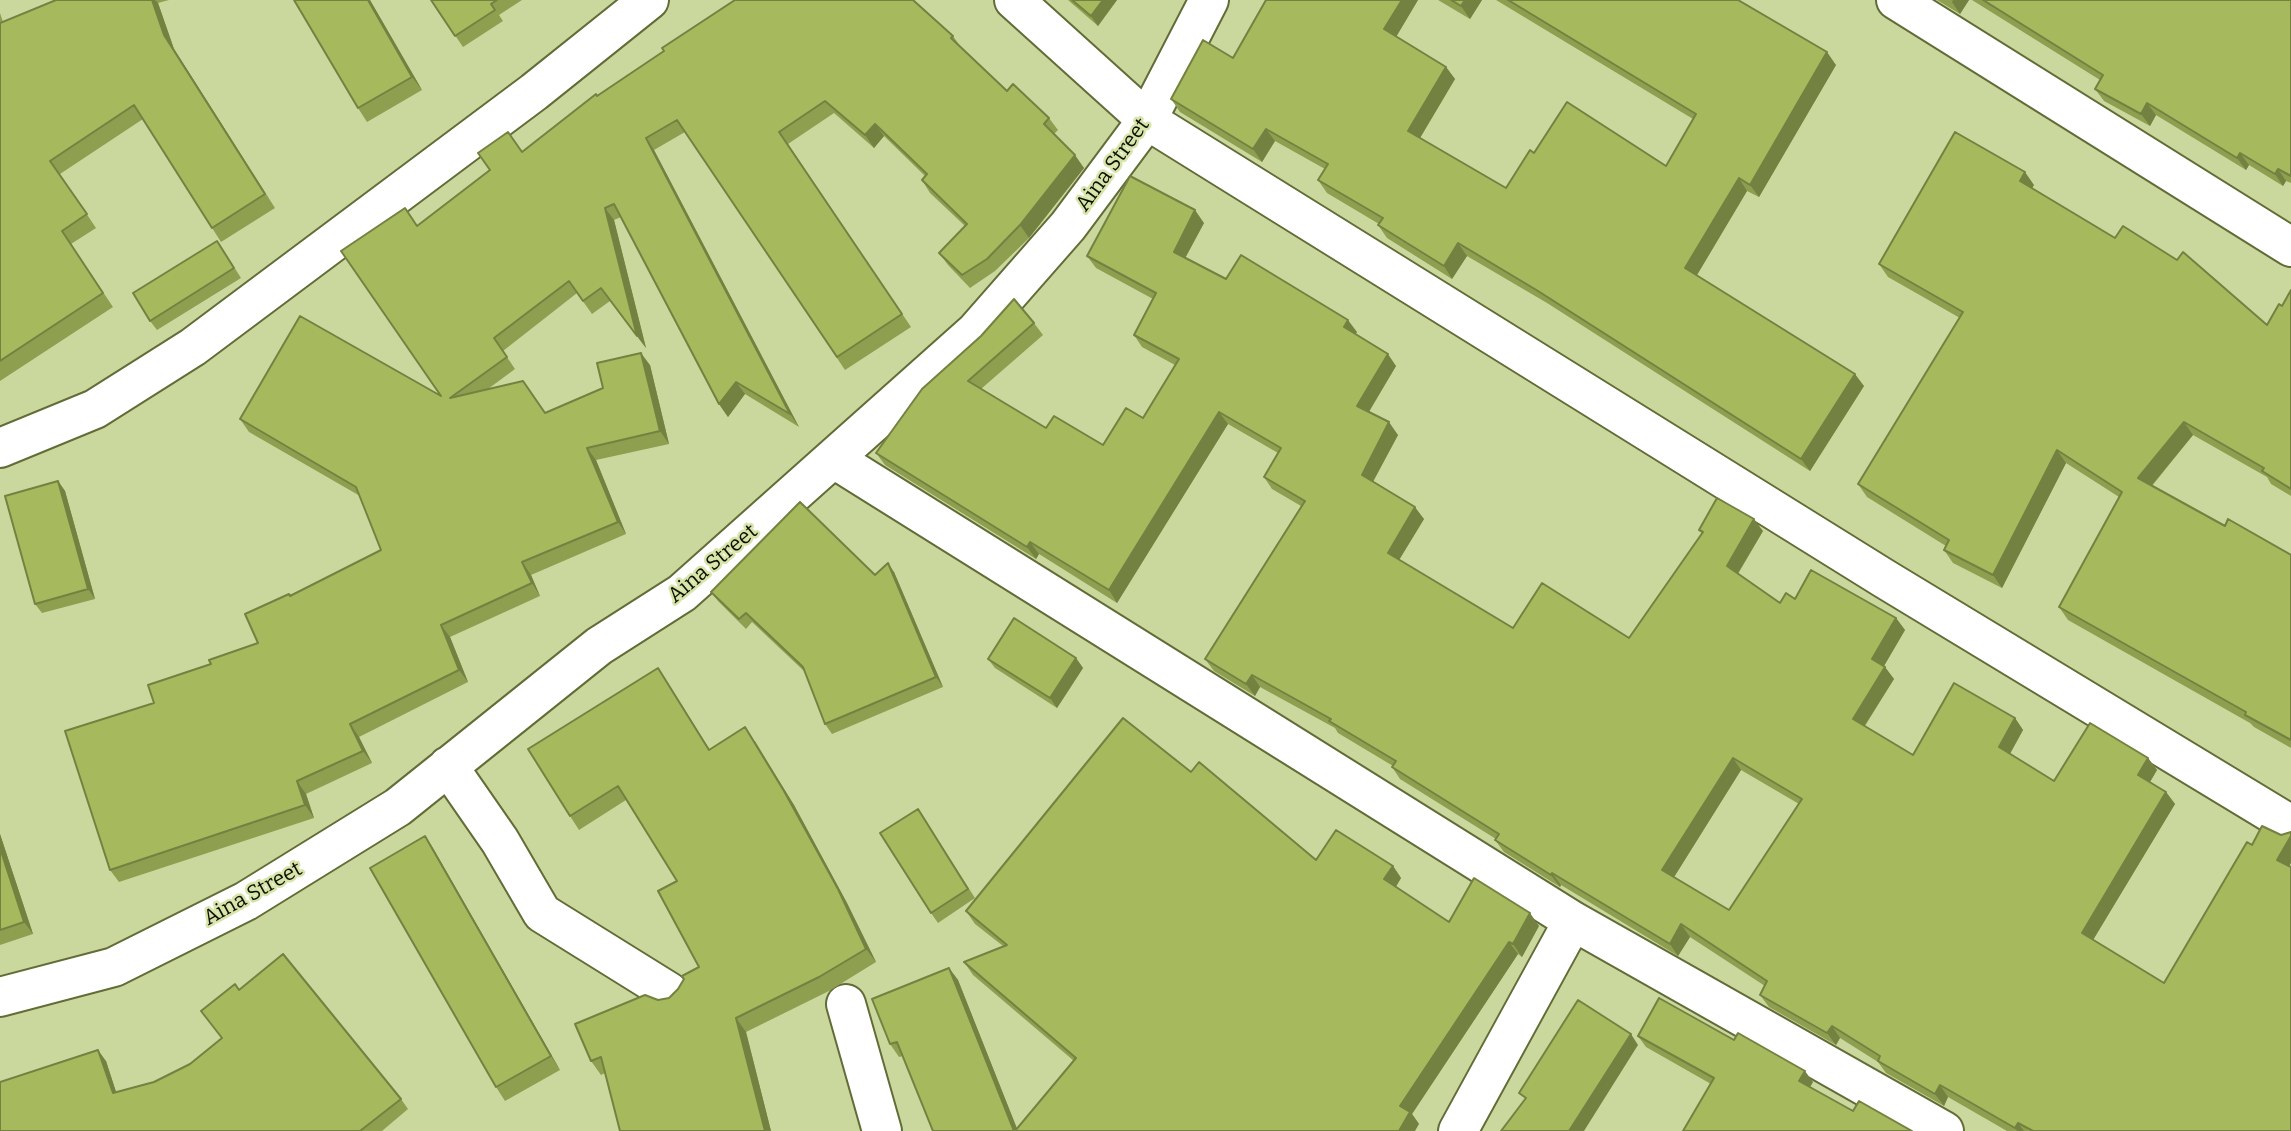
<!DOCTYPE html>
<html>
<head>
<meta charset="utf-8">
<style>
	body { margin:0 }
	canvas { display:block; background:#cad89e }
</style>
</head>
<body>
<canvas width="2291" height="1131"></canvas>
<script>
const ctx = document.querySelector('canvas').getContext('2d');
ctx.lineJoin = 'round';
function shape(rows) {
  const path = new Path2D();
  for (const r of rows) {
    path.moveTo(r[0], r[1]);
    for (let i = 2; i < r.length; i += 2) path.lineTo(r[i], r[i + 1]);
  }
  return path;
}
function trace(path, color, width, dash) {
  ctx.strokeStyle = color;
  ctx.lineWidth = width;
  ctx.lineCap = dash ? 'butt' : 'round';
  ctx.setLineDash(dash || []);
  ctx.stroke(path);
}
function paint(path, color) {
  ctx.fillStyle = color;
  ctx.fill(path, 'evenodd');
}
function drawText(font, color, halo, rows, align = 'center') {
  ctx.font = font + ' Bitter,serif';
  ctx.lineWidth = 5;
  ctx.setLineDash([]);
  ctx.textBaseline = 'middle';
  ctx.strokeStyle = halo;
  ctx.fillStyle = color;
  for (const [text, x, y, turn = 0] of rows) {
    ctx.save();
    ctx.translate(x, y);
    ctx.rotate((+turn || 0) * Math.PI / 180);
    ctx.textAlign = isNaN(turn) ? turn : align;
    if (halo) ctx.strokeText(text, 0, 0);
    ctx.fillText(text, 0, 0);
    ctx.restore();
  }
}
const minor = shape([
	[1014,0,1147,120,1885,579,2291,825],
	[1896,0,2291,247],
	[0,448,95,409,193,347,534,92,649,0],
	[834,459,1573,921,1944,1131],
	[448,766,500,841,542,913,669,992],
	[0,997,114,967,246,901,398,807,599,646,682,593,975,332,1068,226,1147,120,1209,0],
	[846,1004,882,1131],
	[1458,1131,1573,921]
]);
const wall = shape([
	[56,0,169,0,158,3,174,49,275,208,221,242,143,119,60,174,96,228,71,244,113,307,0,381,0,13,3,22],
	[294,0,370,0,422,90,367,122,358,108],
	[431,0,522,0,499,15,503,21,463,47],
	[1068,0,1117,0,1098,26],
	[1418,0,1396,37,1446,67,1455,79,1420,138,1506,188,1534,153,1666,166,1693,119,1496,0,1738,0,1836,65,1759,197,1747,191,1697,275,1864,386,1810,471,1547,303,1467,256,1452,279,1387,238,1378,225,1379,224,1327,193,1318,180,1325,169,1275,141,1262,162,1180,112,1171,99,1233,58],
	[1438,0,1482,0,1470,19],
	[1937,0,1969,0,1960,14],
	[1972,0,2291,0,2291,183,2286,181,2283,186,2249,165,2246,170,2156,115,2150,126,2104,101,2095,89,2100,80],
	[953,36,960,46,1007,91,1049,118,1058,130,1054,134,1084,168,1029,238,995,271,970,288,948,265,939,253,965,226,930,193,922,180,925,176,884,136,874,148,834,113,788,144,911,327,845,370,685,132,654,150,799,427,745,394,728,417,719,404,621,217,614,220,646,348,610,301,592,314,577,293,503,351,515,369,488,389,545,413,603,388,650,365,669,444,596,460,626,534,531,575,540,596,450,637,468,682,359,737,372,763,306,794,314,818,119,882,110,870,154,703,211,664,258,643,291,596,381,550,360,496,249,432,240,419,441,396,417,226,522,152,597,96],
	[2034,185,2032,188,2115,238,2267,325,2282,306,2291,290,2291,496,2271,484,2267,477,2193,435,2152,486,2225,526,2291,555,2291,748,2254,727,2250,723,2068,620,2059,607,2119,497,2066,463,2002,588,1953,563,1944,550,1946,546,1867,497,1858,484,1960,318,1888,277,1879,264],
	[1204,223,1185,258,1226,279,1357,332,1355,334,1396,366,1369,412,1398,435,1373,482,1424,519,1399,560,1513,628,1629,638,1702,533,1699,530,1763,531,1738,574,1780,603,1795,599,1896,618,1905,630,1884,666,1894,679,1865,726,1913,755,2015,718,2023,730,2010,754,2054,781,2148,758,2157,770,2150,782,2166,792,2175,804,2093,940,2164,983,2289,866,2291,1131,2007,1131,1948,1097,1944,1106,1886,1073,1878,1062,1840,1038,1836,1045,1769,1007,1760,995,1765,986,1690,937,1678,956,1561,885,1560,887,1504,852,1495,840,1496,839,1400,779,1392,767,1393,766,1338,733,1335,728,1260,687,1255,696,1214,671,1205,659,1301,506,1272,489,1264,477,1278,453,1228,424,1117,603,1039,554,1036,559,885,465,876,453,1034,323,1043,335,981,389,1046,428,1103,445,1143,418,1175,365,1142,347,1134,335,1153,299,1096,268,1087,256],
	[1741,770,1799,804,1729,910,1674,877],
	[224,251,241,278,157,330,150,321],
	[58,481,65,491,95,599,42,613,35,604],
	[894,572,943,687,832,734,825,724,805,672,752,622,746,629,718,601,711,592,875,575],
	[1076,658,1083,668,1057,708,995,668,988,659],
	[667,682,709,749,755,741,794,805,847,903,876,962,829,991,746,1032,771,1131,620,1131,605,1073,601,1075,591,1061,658,1000,669,998,699,967,677,881,626,800,579,830,570,816],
	[1191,772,1316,860,1393,866,1401,878,1396,887,1449,922,1539,926,1522,957,1518,954,1412,1114,1419,1124,933,1131,903,1056,899,1057,890,1044,949,968,958,980,1017,1129,1074,1061,973,975,964,962,1003,946,975,924,966,911],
	[918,809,975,898,938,923,931,913],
	[0,834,33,934,0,945],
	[425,836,434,850,560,1070,505,1101,496,1087],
	[239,990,401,1099,408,1109,382,1131,0,1131,106,1061,116,1092,154,1082,190,1064,222,1038,201,1011],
	[1638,1036,1734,1040,1813,1082,1810,1087,1853,1111,1711,1084,1646,1047]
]);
const shadedWall = shape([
	[152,0,155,0,158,3,174,49,275,208,164,35],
	[368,0,370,0,422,90,412,77],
	[1103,0,1117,0,1098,26,1091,16],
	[1402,0,1418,0,1393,42,1384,29],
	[1465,0,1482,0,1470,19,1461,6],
	[1953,0,1969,0,1960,14,1952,2],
	[1827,52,1836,65,1759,197,1750,185],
	[1446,67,1455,79,1417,143,1408,131],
	[2147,103,2156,115,2150,126,2141,114],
	[875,124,884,136,874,148,865,135],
	[1266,129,1275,141,1262,162,1253,149],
	[646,138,654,150,799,427,790,414],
	[2240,153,2249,165,2246,170,2237,158],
	[1075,155,1084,168,1029,238,1020,225],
	[2278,169,2286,181,2283,186,2275,174],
	[2025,172,2034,185,2029,193,2020,181],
	[1739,178,1747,191,1694,280,1685,268],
	[605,208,614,220,646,348,637,336],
	[1195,210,1204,223,1182,264,1174,252],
	[1458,243,1467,256,1452,279,1444,266],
	[1348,320,1357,332,1352,339,1344,327],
	[641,353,650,365,669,444,660,431],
	[1388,354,1396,366,1365,418,1357,406],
	[1855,374,1864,386,1810,471,1801,459],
	[736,382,745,394,728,417,719,404],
	[1219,412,1228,424,1117,603,1109,590],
	[1389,422,1398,435,1370,487,1362,475],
	[2184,422,2193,435,2147,491,2138,478],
	[587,448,596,460,626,534,618,522],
	[2057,450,2066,463,2002,588,1993,575],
	[58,481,65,491,95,599,88,589],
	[1415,507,1424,519,1396,565,1388,553],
	[1754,519,1763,531,1735,578,1727,566],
	[1030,542,1039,554,1036,559,1027,547],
	[522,562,531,575,540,596,532,583],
	[888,563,894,572,943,687,936,677],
	[1896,618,1905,630,1881,671,1872,659],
	[441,625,450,637,468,682,459,670],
	[1076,658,1083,668,1057,708,1050,698],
	[1885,667,1894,679,1861,731,1853,719],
	[658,668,667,682,718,763,709,750],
	[1252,675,1260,687,1255,696,1246,684],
	[2015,718,2023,730,2007,759,1999,747],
	[350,724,359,737,372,763,363,751],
	[745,727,794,805,847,903,876,962,866,949],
	[1733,758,1741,770,1671,882,1662,870],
	[2148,758,2157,770,2147,787,2138,775],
	[297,781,306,794,314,818,305,805],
	[2166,792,2175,804,2090,945,2082,933],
	[0,834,33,934,24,922,0,848],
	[425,836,434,850,560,1070,551,1056],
	[2291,836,2291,863,2286,872,2277,860],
	[1393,866,1401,878,1393,891,1384,879],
	[1552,873,1561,885,1560,887,1551,875],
	[1530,913,1539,926,1522,957,1513,944],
	[1681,924,1690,937,1678,956,1670,944],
	[1509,942,1518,954,1412,1114,1419,1124,1415,1131,1399,1131,1400,1106],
	[949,968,958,980,1018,1131,1014,1131],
	[736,1018,746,1032,771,1131,765,1131],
	[1832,1026,1840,1038,1836,1045,1827,1033],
	[1631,1034,1638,1045,1584,1131,1569,1131],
	[98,1050,106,1061,120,1104,113,1093],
	[1805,1071,1813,1082,1807,1092,1799,1081],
	[1940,1085,1948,1097,1944,1106,1935,1094],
	[2018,1123,2024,1131,2017,1131,2015,1128]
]);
const building = shape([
	[56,0,152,0,164,35,265,194,212,228,134,105,50,161,87,214,62,231,103,293,0,361,0,23,56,0],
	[294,0,368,0,412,77,358,108,294,0],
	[431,0,497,0,491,4,495,10,455,36,431,0],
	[735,0,913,0,953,36,951,38,1007,91,1013,84,1049,118,1044,124,1075,155,1020,225,987,259,962,275,939,253,967,224,922,180,927,174,875,124,865,135,825,101,779,132,902,314,837,357,677,120,646,138,790,414,736,382,719,404,614,204,605,208,637,336,601,288,583,301,569,281,494,338,507,357,450,398,523,381,545,413,603,388,597,363,641,353,660,431,587,448,618,522,522,562,532,583,441,625,459,670,350,724,363,751,297,781,305,805,110,870,65,731,154,703,148,685,211,664,209,660,258,643,245,614,289,594,290,596,381,550,356,487,240,419,300,316,441,396,341,251,405,208,417,226,490,170,478,153,508,132,522,152,596,94,597,96,664,51,662,48,735,0],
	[1072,0,1103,0,1091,16,1072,0],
	[1266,0,1402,0,1384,29,1446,67,1408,131,1506,188,1530,150,1534,153,1567,102,1666,166,1696,114,1508,0,1738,0,1827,52,1750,185,1739,178,1685,268,1855,374,1801,459,1538,291,1458,243,1444,266,1378,225,1383,218,1318,180,1328,164,1266,129,1253,149,1171,99,1203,40,1233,58,1266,0],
	[1451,0,1465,0,1461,6,1451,0],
	[1983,0,2291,0,2291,176,2278,169,2275,174,2240,153,2237,158,2147,103,2141,114,2095,89,2103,75,1983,0],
	[1955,132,2025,172,2020,181,2115,238,2123,226,2177,260,2183,252,2267,325,2279,304,2282,306,2291,290,2291,489,2262,471,2264,468,2184,422,2138,478,2225,526,2228,519,2291,555,2291,740,2245,715,2246,712,2059,607,2122,492,2057,450,1993,575,1944,550,1949,540,1858,484,1963,312,1879,264,1955,132],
	[1130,176,1195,210,1174,252,1226,279,1241,255,1348,320,1344,327,1388,354,1357,406,1389,422,1362,475,1415,507,1388,553,1513,628,1542,583,1629,638,1703,532,1699,530,1717,498,1754,519,1727,566,1780,603,1786,593,1795,599,1811,570,1896,618,1872,659,1885,667,1853,719,1913,755,1954,683,2015,718,1999,747,2054,781,2090,723,2148,758,2138,775,2166,792,2082,933,2164,983,2247,842,2252,845,2262,826,2281,835,2291,832,2291,836,2277,860,2291,867,2291,1131,2033,1131,2018,1123,2015,1128,1940,1085,1935,1094,1878,1061,1880,1056,1832,1026,1827,1033,1760,995,1767,981,1681,924,1670,944,1552,873,1551,875,1495,840,1499,834,1392,767,1396,761,1329,721,1331,719,1252,675,1246,684,1205,659,1305,501,1264,477,1281,448,1219,412,1109,590,1030,542,1027,547,876,453,922,389,981,336,1014,299,1034,323,968,381,1046,428,1054,416,1103,445,1126,408,1143,418,1179,359,1134,335,1156,293,1087,256,1130,176],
	[1733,758,1802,799,1729,910,1662,870,1733,758],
	[217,241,234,268,150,321,133,293,217,241],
	[58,481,88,589,35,604,5,496,58,481],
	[800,502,875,575,888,563,936,677,825,724,803,667,746,613,739,619,711,592,800,502],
	[1014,618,1076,658,1050,698,988,659,1014,618],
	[658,668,709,750,745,727,784,791,838,889,866,949,819,977,736,1018,765,1131,620,1131,601,1057,591,1061,575,1024,645,995,658,1000,669,998,678,989,684,979,682,976,699,967,658,891,677,881,618,786,570,816,528,749,658,668],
	[1123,718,1191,772,1199,762,1316,860,1336,830,1393,866,1384,879,1449,922,1474,878,1530,913,1513,944,1509,942,1400,1106,1410,1112,1399,1131,1015,1131,1076,1058,964,962,1007,945,966,911,1123,718],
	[918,809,968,889,931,913,880,833,918,809],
	[425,836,551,1056,496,1087,370,868,425,836],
	[0,848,24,922,0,930,0,848],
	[283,954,401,1099,360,1131,0,1131,0,1082,98,1050,113,1093,154,1082,190,1064,222,1038,201,1011,235,984,239,990,283,954],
	[949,968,1014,1131,933,1131,897,1042,890,1044,872,999,949,968],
	[1659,998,1734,1040,1738,1033,1805,1071,1799,1081,1853,1111,1859,1101,1912,1131,1683,1131,1714,1078,1638,1036,1659,998],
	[1578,1000,1631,1034,1569,1131,1501,1131,1526,1098,1519,1093,1578,1000]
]);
const streetNames = [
	["Aina Street",1113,165,-54],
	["Aina Street",713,564,-40],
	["Aina Street",253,894,-29]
];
trace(minor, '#616c36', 42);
trace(minor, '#fff', 38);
paint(wall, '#8f9f50');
paint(shadedWall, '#748241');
paint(building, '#a6b95d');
trace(building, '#748241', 2);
drawText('21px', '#0d1000', '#d7e5aa', streetNames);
</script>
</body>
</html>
